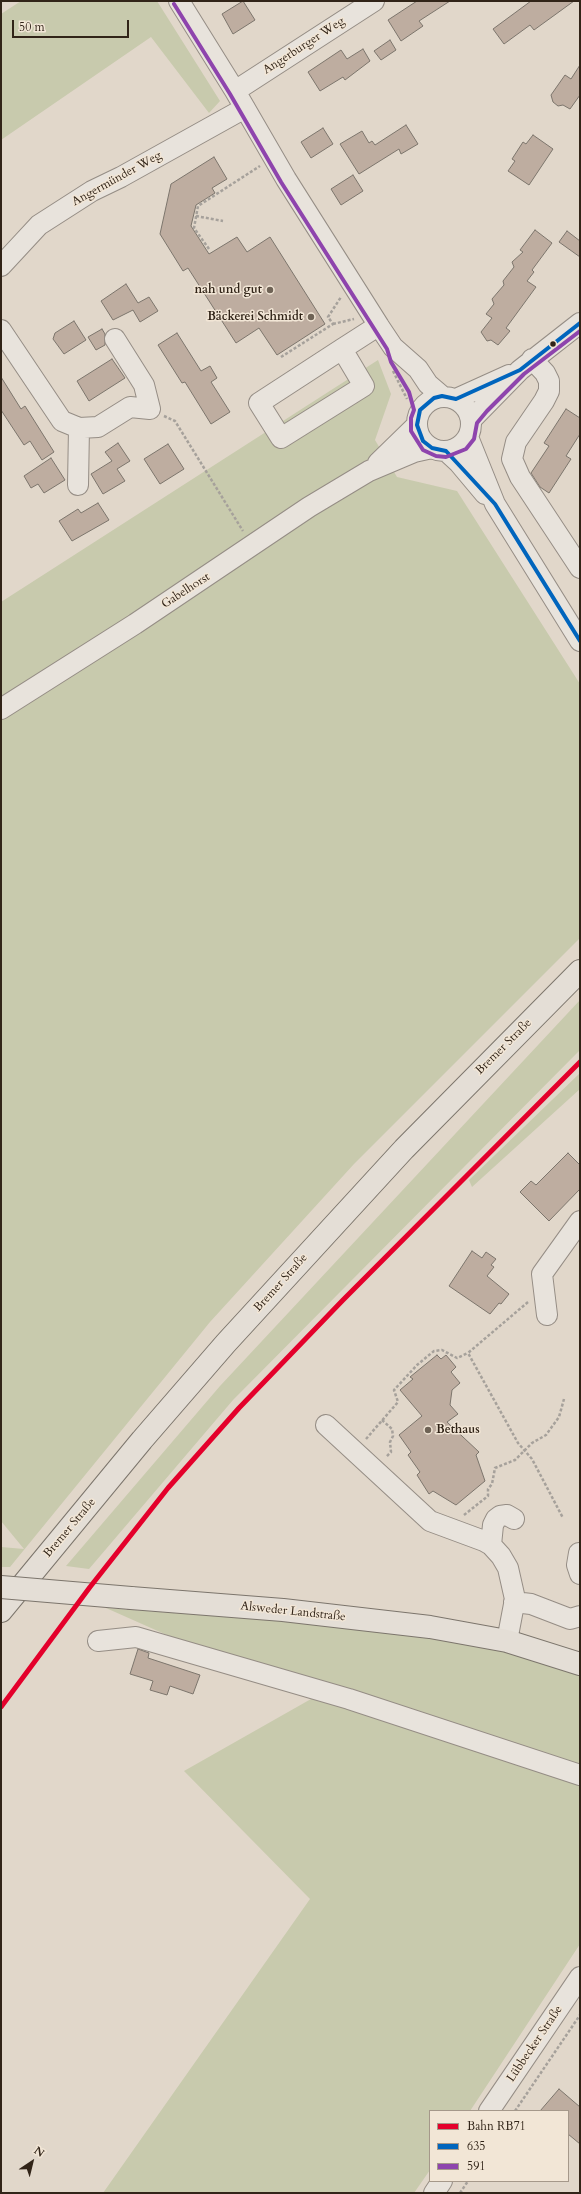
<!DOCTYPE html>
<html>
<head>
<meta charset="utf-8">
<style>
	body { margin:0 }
	#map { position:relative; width:581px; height:2194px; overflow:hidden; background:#e1d7ca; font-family:Cardo,serif }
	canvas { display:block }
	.frame { position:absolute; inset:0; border:2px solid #312418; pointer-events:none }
	.legend { position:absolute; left:429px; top:2110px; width:140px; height:72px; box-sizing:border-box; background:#f2e6d6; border:1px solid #a5988a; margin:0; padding:5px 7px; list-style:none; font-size:12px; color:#312418 }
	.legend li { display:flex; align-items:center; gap:8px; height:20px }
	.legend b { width:20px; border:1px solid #a5988a }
	.north { position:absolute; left:12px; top:2142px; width:40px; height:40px; -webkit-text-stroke:3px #f2e6d6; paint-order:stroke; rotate:35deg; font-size:11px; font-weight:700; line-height:16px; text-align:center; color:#312418 }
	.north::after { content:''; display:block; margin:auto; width:14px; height:18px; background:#312418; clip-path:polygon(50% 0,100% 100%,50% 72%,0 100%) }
	.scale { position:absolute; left:12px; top:20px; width:117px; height:18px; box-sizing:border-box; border:2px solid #312418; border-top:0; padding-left:5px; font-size:12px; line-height:14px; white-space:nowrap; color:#312418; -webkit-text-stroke:3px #f2e6d6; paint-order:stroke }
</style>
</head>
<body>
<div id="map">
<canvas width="581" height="2194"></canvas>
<div class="frame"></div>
<ul class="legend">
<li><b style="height:5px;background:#e4002b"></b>Bahn RB71</li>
<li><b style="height:5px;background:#0065bd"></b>635</li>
<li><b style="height:5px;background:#8e44ad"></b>591</li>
</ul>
<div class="north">N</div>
<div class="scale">50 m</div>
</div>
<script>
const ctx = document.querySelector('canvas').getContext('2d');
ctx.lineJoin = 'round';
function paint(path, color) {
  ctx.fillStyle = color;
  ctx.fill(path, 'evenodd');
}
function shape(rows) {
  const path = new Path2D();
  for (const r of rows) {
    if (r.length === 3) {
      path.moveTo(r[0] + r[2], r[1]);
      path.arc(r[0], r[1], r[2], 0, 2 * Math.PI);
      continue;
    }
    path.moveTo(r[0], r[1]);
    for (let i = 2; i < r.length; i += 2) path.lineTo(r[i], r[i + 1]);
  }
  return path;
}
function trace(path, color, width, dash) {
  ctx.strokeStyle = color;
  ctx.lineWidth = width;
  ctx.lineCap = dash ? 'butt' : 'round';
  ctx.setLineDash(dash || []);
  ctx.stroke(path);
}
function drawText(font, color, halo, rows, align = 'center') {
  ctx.font = font + ' Cardo,serif';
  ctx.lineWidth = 3;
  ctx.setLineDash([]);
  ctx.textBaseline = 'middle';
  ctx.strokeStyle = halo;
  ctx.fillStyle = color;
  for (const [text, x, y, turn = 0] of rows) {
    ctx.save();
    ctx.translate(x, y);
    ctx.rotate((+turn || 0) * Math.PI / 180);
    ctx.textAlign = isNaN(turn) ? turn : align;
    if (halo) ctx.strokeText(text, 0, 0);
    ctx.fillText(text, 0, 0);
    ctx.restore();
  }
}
const green = shape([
	[21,1,157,1,220,101,209,113,151,37,1,140,1,14],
	[378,360,391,394,375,440,397,477,457,491,580,684,580,938,354,1164,210,1322,10,1567,1,1567,1,1547,24,1549,1,1521,1,602],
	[580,1000,580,1050,233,1400,89,1569,66,1566,220,1386],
	[580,1073,580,1089,472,1187,469,1180],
	[106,1608,429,1632,512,1648,580,1673,580,1944,470,2111,430,2111,430,2170,414,2193,103,2193,310,1899,184,1771,311,1699]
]);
const building = shape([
	[243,1,255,20,233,34,222,14,243,1],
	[417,1,450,1,419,21,423,26,401,41,388,20,417,1],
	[531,1,574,1,534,30,530,25,504,44,493,29,531,1],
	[390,40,396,50,381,60,374,51,390,40],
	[363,49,370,61,345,80,343,77,320,91,308,72,341,50,347,59,363,49],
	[580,65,580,95,570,109,563,105,558,106,553,102,551,95,565,75,571,79,580,65],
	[406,125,418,144,401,154,399,149,359,174,340,144,362,131,369,143,372,141,375,145,406,125],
	[323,128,333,144,311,158,301,142,323,128],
	[533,135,553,149,529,185,508,171,515,161,512,159,523,142,526,144,533,135],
	[214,157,227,179,212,188,215,193,196,205,191,226,209,254,237,237,247,252,270,237,325,324,277,355,259,328,236,343,188,268,183,271,160,234,171,184,214,157],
	[353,175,363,191,341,205,331,189,353,175],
	[535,230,552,243,532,270,534,272,527,281,536,287,506,328,510,331,498,345,491,340,487,341,481,332,492,318,486,314,494,304,492,299,504,285,503,281,514,267,512,262,523,252,520,250,535,230],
	[567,231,580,241,580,257,559,242,567,231],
	[126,284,138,303,149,297,158,311,140,322,133,310,113,320,101,301,126,284],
	[74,321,86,340,64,354,53,339,55,333,74,321],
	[102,329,105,334,105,345,96,350,88,337,102,329],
	[177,333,201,371,210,366,217,378,211,382,230,412,211,424,185,382,182,383,158,345,177,333],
	[112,359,125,378,89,401,77,381,112,359],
	[1,377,21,409,25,406,54,452,42,460,30,441,24,445,1,410,1,377],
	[566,409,580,418,580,434,566,456,571,459,549,493,540,487,531,473,549,446,544,443,566,409],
	[118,443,130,461,117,469,125,481,103,494,91,474,112,461,105,452,118,443],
	[168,444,184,469,160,484,144,459,168,444],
	[51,458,65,480,44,493,38,484,31,488,24,476,51,458],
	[98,503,109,520,72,541,59,521,78,509,81,513,98,503],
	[568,1153,580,1165,580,1189,549,1221,520,1192,531,1181,536,1185,568,1153],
	[472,1251,482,1258,486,1252,496,1259,491,1265,494,1267,487,1276,509,1294,501,1304,499,1303,490,1314,449,1286,472,1251],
	[437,1355,441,1359,446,1355,456,1367,451,1372,460,1383,452,1390,450,1405,458,1414,447,1422,479,1452,476,1455,485,1481,456,1505,433,1491,429,1494,417,1475,420,1472,408,1455,411,1452,399,1435,422,1416,400,1390,413,1379,410,1377,437,1355],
	[138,1649,149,1653,148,1658,200,1675,193,1694,170,1686,167,1695,150,1690,153,1681,130,1674,138,1649],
	[559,2089,580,2107,580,2144,568,2134,568,2111,540,2111,559,2089]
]);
const path = shape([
	[196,216,223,221],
	[209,249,194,228,198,206,260,166],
	[333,324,354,319],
	[281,357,333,324,328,317,341,297],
	[393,371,407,399],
	[164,416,175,421,243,531],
	[528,1302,468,1353,518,1443,532,1459,563,1518],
	[382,1420,392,1429,393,1436,390,1442,391,1452,386,1457],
	[366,1439,398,1402,394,1390,417,1365,434,1351,442,1350,457,1358,468,1353],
	[464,1515,488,1496,488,1489,492,1484,495,1468,515,1460,532,1443,546,1435,559,1417,564,1399],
	[515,2111,580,2015],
	[460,2193,468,2181]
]);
const minor = shape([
	[179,1,235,91,286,179,379,326,393,347,418,369,428,384,442,396],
	[235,91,374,1],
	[1,266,39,225,92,191,121,177,245,108],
	[1,330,62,421,79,428,98,427,130,407,150,409,144,385,115,339],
	[342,349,364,386,281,438,259,403,342,349,370,331,379,326],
	[532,359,545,373,549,381,549,391,544,401,516,442,512,459,520,477,580,568],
	[444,424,27],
	[456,399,509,375],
	[471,420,520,370,580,323],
	[468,437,495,504,580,641],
	[446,451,459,463,485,494],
	[378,463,417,425],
	[78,485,79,428],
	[1,709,135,624,309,507,369,471,414,452,432,448],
	[547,1315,542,1274,580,1221],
	[326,1425,430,1521,484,1541,491,1545,501,1556,508,1568,515,1599,507,1641],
	[491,1545,493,1525,496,1519,500,1516,507,1515,514,1519],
	[579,1553,577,1565,580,1574],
	[514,1602,531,1604,570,1619,580,1616],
	[98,1641,136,1637,349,1699,580,1775],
	[489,2111,580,1977],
	[434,2193,442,2181]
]);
const major = shape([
	[131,1598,283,1610,430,1627,507,1641,580,1664],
	[1,1611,142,1440,226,1343,404,1149,580,971]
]);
const majorBridge = shape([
	[1,1587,131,1598]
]);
const bus1 = shape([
	[580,323,520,370,456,399,442,396,434,398,420,410,417,425,423,441,432,448,446,451,495,504,580,641]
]);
const bus2 = shape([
	[174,4,230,94,281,182,387,349,391,362,409,392,414,410,411,418,411,431,423,450,436,456,446,457,466,449,474,439,477,423,487,411,524,374,580,331]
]);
const rail1 = shape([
	[1,1707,90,1587,168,1488,239,1408,343,1300,580,1062]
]);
const markers = [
	[270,290,4,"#6f6356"],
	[311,317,4,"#6f6356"],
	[553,344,3.5,"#312418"],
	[428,1430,4,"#6f6356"]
];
const streetNames = [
	["Angerburger Weg",304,46,-33],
	["Angermünder Weg",117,179,-29],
	["Gabelhorst",186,591,-33],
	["Bremer Straße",504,1047,-45],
	["Bremer Straße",281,1283,-48],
	["Bremer Straße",70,1528,-50],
	["Alsweder Landstraße",293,1612,6],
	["Lübbecker Straße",535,2044,-56]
];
const poiNames = [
	["nah und gut",262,290],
	["Bäckerei Schmidt",303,317],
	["Bethaus",436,1430,"left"]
];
paint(green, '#c8caad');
paint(building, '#beada0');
trace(building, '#7c756c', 1);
trace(minor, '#958d85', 22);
trace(major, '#7c756c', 24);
trace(path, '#a6a19b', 2.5, [3, 2]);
trace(minor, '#e8e3dc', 20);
trace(major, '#e4ded6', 22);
trace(majorBridge, '#7c756c', 24, []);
trace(majorBridge, '#e4ded6', 22);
trace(bus1, '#0065bd', 4);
trace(bus2, '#8e44ad', 4);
trace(rail1, '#e4002b', 5);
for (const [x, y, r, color] of markers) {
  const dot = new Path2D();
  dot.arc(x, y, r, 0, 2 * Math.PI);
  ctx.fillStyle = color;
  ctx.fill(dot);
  trace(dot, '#f2e6d6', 1.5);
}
drawText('12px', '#312418', '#f2e6d6', streetNames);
drawText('bold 12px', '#312418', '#f2e6d6', poiNames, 'right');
</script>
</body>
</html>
